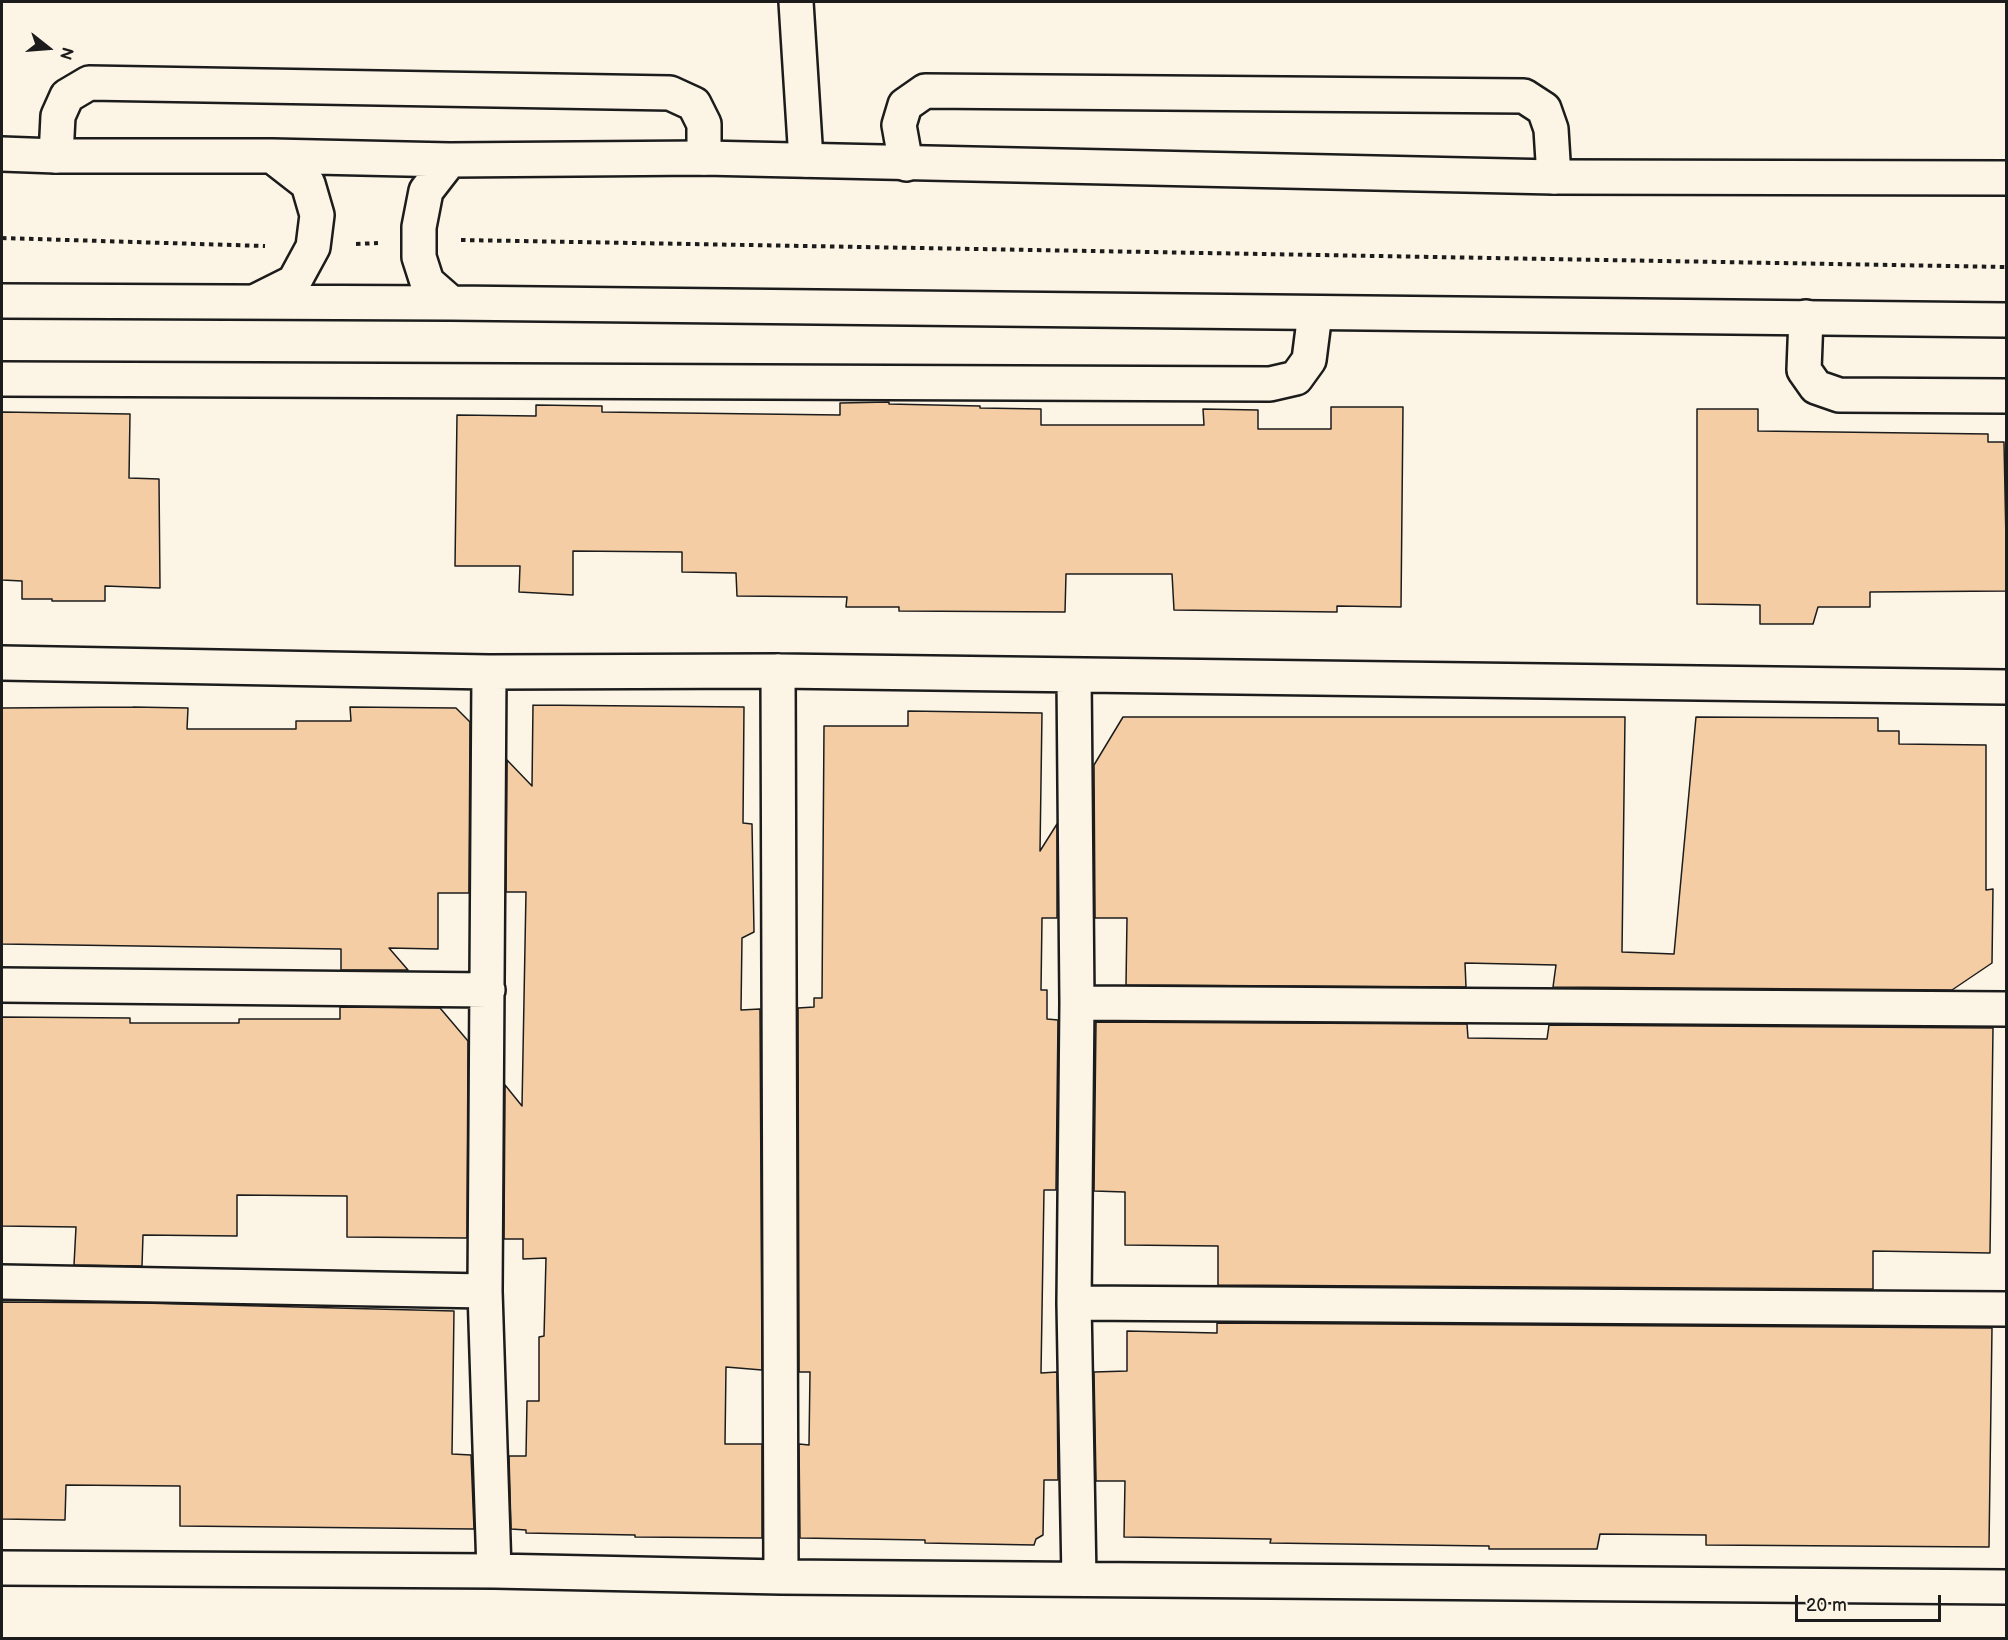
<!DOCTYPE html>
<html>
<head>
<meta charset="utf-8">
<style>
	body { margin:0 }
	#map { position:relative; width:2008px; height:1640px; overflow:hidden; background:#fcf5e5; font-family:"Balsamiq Sans",sans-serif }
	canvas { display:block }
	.frame { position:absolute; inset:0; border:3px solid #1c1c1c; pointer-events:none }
	.north { position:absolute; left:18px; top:18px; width:60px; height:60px; -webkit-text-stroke:4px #fcf5e5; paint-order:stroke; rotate:107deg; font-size:16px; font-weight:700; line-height:24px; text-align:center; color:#1c1c1c }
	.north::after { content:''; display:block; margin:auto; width:21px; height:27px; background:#1c1c1c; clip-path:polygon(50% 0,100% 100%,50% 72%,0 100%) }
	.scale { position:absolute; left:1795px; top:1595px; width:146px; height:27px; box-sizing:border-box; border:3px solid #1c1c1c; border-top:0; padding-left:8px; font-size:18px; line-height:21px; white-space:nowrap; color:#1c1c1c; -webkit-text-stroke:4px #fcf5e5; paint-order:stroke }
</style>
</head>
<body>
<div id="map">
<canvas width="2008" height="1640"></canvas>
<div class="frame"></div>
<div class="north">N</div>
<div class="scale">20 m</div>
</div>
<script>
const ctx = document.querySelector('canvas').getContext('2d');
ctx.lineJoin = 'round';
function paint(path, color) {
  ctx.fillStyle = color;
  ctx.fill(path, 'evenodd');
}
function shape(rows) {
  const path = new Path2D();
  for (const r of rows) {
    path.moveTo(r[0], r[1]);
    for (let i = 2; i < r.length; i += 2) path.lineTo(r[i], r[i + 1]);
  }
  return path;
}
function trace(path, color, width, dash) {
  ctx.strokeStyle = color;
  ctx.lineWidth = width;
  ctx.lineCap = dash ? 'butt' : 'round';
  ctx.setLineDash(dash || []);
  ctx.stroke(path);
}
const building = shape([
	[889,402,889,404,980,406,980,408,1041,409,1041,425,1204,425,1203,409,1258,410,1258,429,1331,429,1331,407,1403,407,1401,607,1337,606,1337,612,1174,610,1172,574,1066,574,1065,612,899,611,899,607,846,607,847,597,737,596,736,573,682,572,682,552,573,551,573,595,519,592,520,566,455,566,457,415,536,416,536,405,602,406,602,412,840,415,840,403,889,402],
	[1697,409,1758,409,1758,431,1988,434,1988,442,2004,442,2007,591,1870,592,1870,607,1818,607,1813,624,1760,624,1760,605,1697,604,1697,409],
	[2,412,130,414,129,478,159,479,160,588,105,586,105,601,52,601,52,599,22,599,22,581,2,580,2,412],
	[533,705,744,707,743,823,752,824,754,932,742,938,741,1010,760,1009,762,1370,726,1367,725,1444,762,1444,762,1538,635,1537,635,1535,526,1533,526,1530,511,1529,509,1456,526,1456,527,1401,539,1401,539,1337,544,1336,546,1258,523,1259,523,1239,504,1239,505,1085,522,1106,526,892,506,892,507,760,532,786,533,705],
	[133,707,188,708,187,729,296,729,296,721,351,721,350,707,456,708,470,722,469,893,438,893,438,949,389,948,408,970,341,970,341,949,2,944,2,708,133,707],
	[908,711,1042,713,1040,851,1057,824,1057,918,1042,918,1041,990,1047,990,1047,1019,1058,1020,1056,1190,1044,1190,1041,1373,1057,1372,1058,1480,1044,1480,1043,1535,1036,1539,1034,1545,925,1543,925,1540,800,1538,799,1444,809,1445,810,1372,799,1372,798,1008,814,1007,814,998,822,998,824,726,908,726,908,711],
	[1123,717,1625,717,1622,952,1674,954,1696,717,1878,718,1878,731,1899,731,1899,744,1986,745,1986,890,1993,889,1992,963,1952,990,1553,987,1556,965,1465,963,1466,987,1126,985,1127,918,1095,918,1094,765,1123,717],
	[340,1007,440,1008,468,1041,467,1238,347,1237,347,1196,237,1195,237,1236,143,1235,142,1266,74,1265,76,1227,2,1226,2,1017,130,1018,130,1023,239,1023,239,1019,340,1019,340,1007],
	[1096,1022,1467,1024,1468,1038,1547,1039,1549,1025,1993,1028,1990,1253,1873,1251,1873,1289,1218,1285,1218,1246,1125,1245,1125,1192,1094,1191,1096,1022],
	[2,1302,142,1303,454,1311,452,1454,471,1455,474,1529,180,1526,180,1486,66,1485,65,1520,2,1519,2,1302],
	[1217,1323,1992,1328,1989,1547,1706,1545,1706,1535,1600,1534,1597,1549,1489,1549,1489,1546,1270,1543,1271,1539,1124,1537,1125,1481,1096,1481,1094,1372,1127,1371,1127,1331,1217,1333,1217,1323]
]);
const path = shape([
	[2,238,265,246],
	[461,240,2006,267],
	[356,244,378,243]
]);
const minor = shape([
	[796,2,806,160],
	[56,156,58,116,67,96,89,83,670,93,694,104,704,124,704,158],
	[906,164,899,125,905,105,925,91,1524,96,1544,109,1551,129,1554,177],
	[1806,317,1804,370,1816,387,1839,395,2006,396],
	[2,379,1270,384,1296,378,1309,360,1315,313],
	[2,663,489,672,778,671,2006,687],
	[778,671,781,1577],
	[489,672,485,1291,494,1571],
	[1074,676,1077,1003,1074,1303,1079,1579],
	[2,985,488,990],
	[1077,1003,2006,1009],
	[2,1282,485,1291],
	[1074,1303,2006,1309],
	[2,1568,494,1571,781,1577,2006,1587]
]);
const major = shape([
	[2,154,56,156,272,156,450,160,704,158,1554,177,2006,178],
	[450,160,426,191,419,227,419,257,427,282,451,303],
	[2,301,451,303,2006,320],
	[256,301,294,282,313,247,317,215,308,184,272,156]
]);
paint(building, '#f4cda4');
trace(building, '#1c1c1c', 1.5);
trace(minor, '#1c1c1c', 38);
trace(major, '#1c1c1c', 38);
trace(path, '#1c1c1c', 4, [4.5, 4.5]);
trace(minor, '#fcf5e5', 33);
trace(major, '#fcf5e5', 33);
</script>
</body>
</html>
